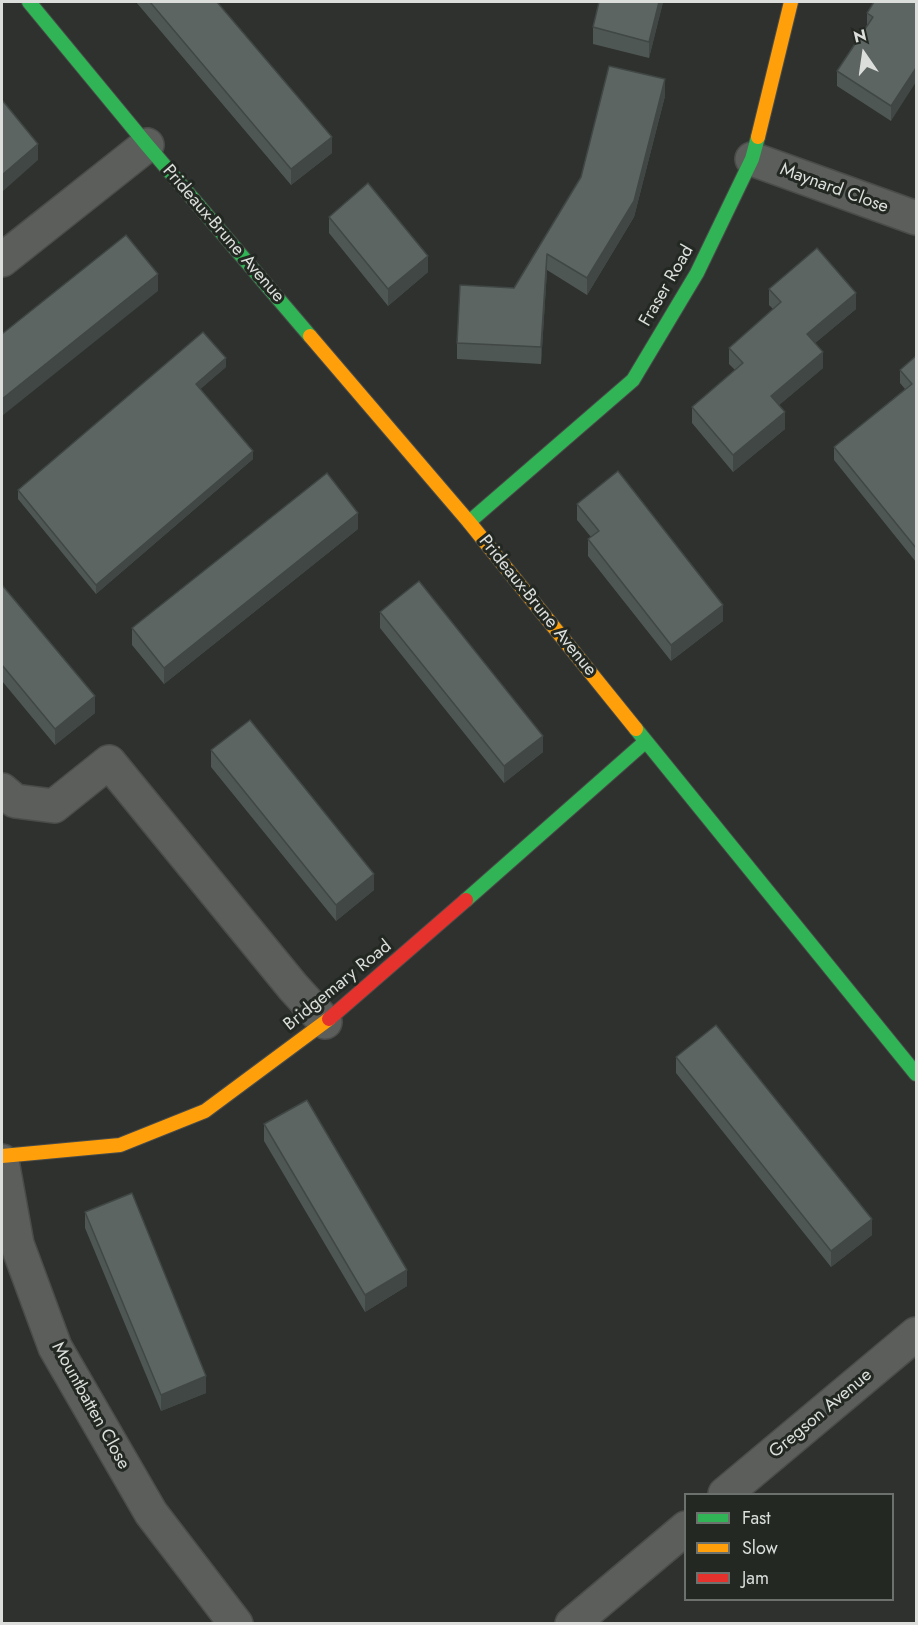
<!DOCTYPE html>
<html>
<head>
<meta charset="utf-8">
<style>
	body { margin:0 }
	#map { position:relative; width:918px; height:1625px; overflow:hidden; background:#2e312e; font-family:Jost,sans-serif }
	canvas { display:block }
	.frame { position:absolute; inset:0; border:3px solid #dbdedb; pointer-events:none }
	.legend { position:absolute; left:684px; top:1493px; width:210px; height:108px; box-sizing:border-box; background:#232823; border:2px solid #6d716d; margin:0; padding:8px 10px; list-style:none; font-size:18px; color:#dbdedb }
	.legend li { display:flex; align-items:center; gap:12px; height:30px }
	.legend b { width:30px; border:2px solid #6d716d }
	.north { position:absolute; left:834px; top:24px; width:60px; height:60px; -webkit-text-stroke:4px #232823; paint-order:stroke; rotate:347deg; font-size:16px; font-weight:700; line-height:24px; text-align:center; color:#dbdedb }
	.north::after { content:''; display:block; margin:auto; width:21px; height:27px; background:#dbdedb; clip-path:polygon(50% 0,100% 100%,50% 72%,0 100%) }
</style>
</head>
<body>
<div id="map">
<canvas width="918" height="1625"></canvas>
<div class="frame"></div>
<ul class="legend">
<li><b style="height:8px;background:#30b455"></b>Fast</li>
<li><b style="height:8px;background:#ff9f0a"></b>Slow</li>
<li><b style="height:8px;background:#e5322d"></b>Jam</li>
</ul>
<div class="north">N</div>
</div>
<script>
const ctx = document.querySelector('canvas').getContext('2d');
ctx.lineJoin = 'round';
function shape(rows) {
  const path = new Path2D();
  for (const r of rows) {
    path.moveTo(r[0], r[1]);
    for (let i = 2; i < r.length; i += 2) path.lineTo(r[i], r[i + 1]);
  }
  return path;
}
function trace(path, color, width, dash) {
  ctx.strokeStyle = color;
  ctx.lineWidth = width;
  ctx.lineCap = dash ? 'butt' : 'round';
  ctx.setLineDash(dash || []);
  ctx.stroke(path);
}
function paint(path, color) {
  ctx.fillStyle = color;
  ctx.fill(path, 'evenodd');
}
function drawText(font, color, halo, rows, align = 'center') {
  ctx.font = font + ' Jost,sans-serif';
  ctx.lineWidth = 6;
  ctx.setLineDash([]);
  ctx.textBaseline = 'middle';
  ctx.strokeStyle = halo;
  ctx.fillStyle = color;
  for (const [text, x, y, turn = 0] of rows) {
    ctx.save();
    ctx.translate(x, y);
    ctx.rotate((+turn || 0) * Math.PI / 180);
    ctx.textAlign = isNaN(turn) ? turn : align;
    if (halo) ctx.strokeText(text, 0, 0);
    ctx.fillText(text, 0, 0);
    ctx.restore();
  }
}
const street = shape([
	[752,159,916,218],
	[2,260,147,145],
	[2,790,15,801,54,806,109,762,293,987,325,1022],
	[2,1161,17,1244,55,1347,151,1513,236,1624],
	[725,1494,916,1334],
	[572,1624,686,1528]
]);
const fast = shape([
	[29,2,147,145,310,336],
	[469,522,633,380,697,273,752,159,758,137],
	[636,729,916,1074],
	[466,900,645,742]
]);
const slow = shape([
	[758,137,791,2],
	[310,336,469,522,636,729],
	[2,1156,120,1145,205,1111,329,1019]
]);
const jam = shape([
	[329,1019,466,900]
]);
const wall = shape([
	[136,2,217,2,332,153,291,185],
	[663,2,649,58,593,44,593,27],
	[916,2,891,121,837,86,837,71,867,26,867,13],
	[665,96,634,217,587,295,547,270,541,364,457,359,457,343,514,288],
	[329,217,428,272,388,306,329,233],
	[769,289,856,309,815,343,823,368,779,405,785,429,733,472,692,423,692,407,735,370,729,364,729,348,773,309,769,305],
	[916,356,916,562,834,460,834,447,905,389,900,383,900,370],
	[226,367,200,389,253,459,96,594,18,499,18,490],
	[577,504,723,621,671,661,588,556,588,539,591,537,577,520],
	[358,529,164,684,132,645,132,628],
	[2,585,95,713,55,745,2,681],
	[380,612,543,752,504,783,380,628],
	[211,750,374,890,336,921,211,767],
	[676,1057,872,1235,831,1267,676,1073],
	[264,1124,407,1286,365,1312,264,1141],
	[85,1212,206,1393,161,1411,85,1228]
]);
const shadedWall = shape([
	[659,2,663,2,649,58,649,42],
	[916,68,916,82,891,121,891,106],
	[665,79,665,96,634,217,587,295,587,278],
	[332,137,332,153,291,185,291,169],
	[38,144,38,160,2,192,2,175],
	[547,254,547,270,541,364,541,347],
	[428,256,428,272,388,306,388,289],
	[158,274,158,291,2,416,2,399],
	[856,293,856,309,807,350,807,334],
	[823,352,823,368,771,412,771,396],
	[226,358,226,367,196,393,196,384],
	[785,412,785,429,733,472,733,455],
	[253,451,253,459,96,594,96,585],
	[358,513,358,529,164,684,164,668],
	[723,605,723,621,671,661,671,645],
	[95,696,95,713,55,745,55,729],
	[543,736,543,752,504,783,504,766],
	[374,874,374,890,336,921,336,905],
	[872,1219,872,1235,831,1267,831,1251],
	[407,1270,407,1286,365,1312,365,1295],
	[206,1376,206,1393,161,1411,161,1395]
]);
const building = shape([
	[150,2,217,2,332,137,291,169,150,2],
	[599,2,659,2,649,42,593,27,599,2],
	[874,2,916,2,916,68,891,106,837,71,873,17,867,13,874,2],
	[609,66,665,79,634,201,587,278,547,254,541,347,457,343,460,285,514,288,581,177,609,66],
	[2,100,38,144,2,175,2,100],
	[368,183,428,256,388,289,329,217,368,183],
	[126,235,158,274,2,399,2,334,126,235],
	[817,248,856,293,807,334,823,352,771,396,785,412,733,455,692,407,743,363,729,348,781,302,769,289,817,248],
	[203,332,226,358,196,384,253,451,96,585,18,490,203,332],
	[916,356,916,548,834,447,912,384,900,370,916,356],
	[618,471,723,605,671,645,588,539,599,531,577,504,618,471],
	[327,473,358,513,164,668,132,628,327,473],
	[419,581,543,736,504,766,380,612,419,581],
	[2,585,95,696,55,729,2,665,2,585],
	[250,720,374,874,336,905,211,750,250,720],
	[716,1025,872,1219,831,1251,676,1057,716,1025],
	[307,1100,407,1270,365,1295,264,1124,307,1100],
	[132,1193,206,1376,161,1395,85,1212,132,1193]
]);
const streetNames = [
	["Maynard Close",834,189,20],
	["Prideaux-Brune Avenue",223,234,49],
	["Fraser Road",667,286,-60],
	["Prideaux-Brune Avenue",537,606,51],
	["Bridgemary Road",338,986,-39],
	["Mountbatten Close",90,1406,61],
	["Gregson Avenue",821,1414,-40]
];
trace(street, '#4a4c4a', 36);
trace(fast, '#4a4c4a', 16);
trace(slow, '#4a4c4a', 16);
trace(jam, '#4a4c4a', 16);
trace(street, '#5c5e5c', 33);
trace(fast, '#30b455', 14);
trace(slow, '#ff9f0a', 14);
trace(jam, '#e5322d', 14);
paint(wall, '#4f5754');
paint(shadedWall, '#404745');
paint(building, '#5c6562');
trace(building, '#404745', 1.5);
drawText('18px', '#dbdedb', '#232823', streetNames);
</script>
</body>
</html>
